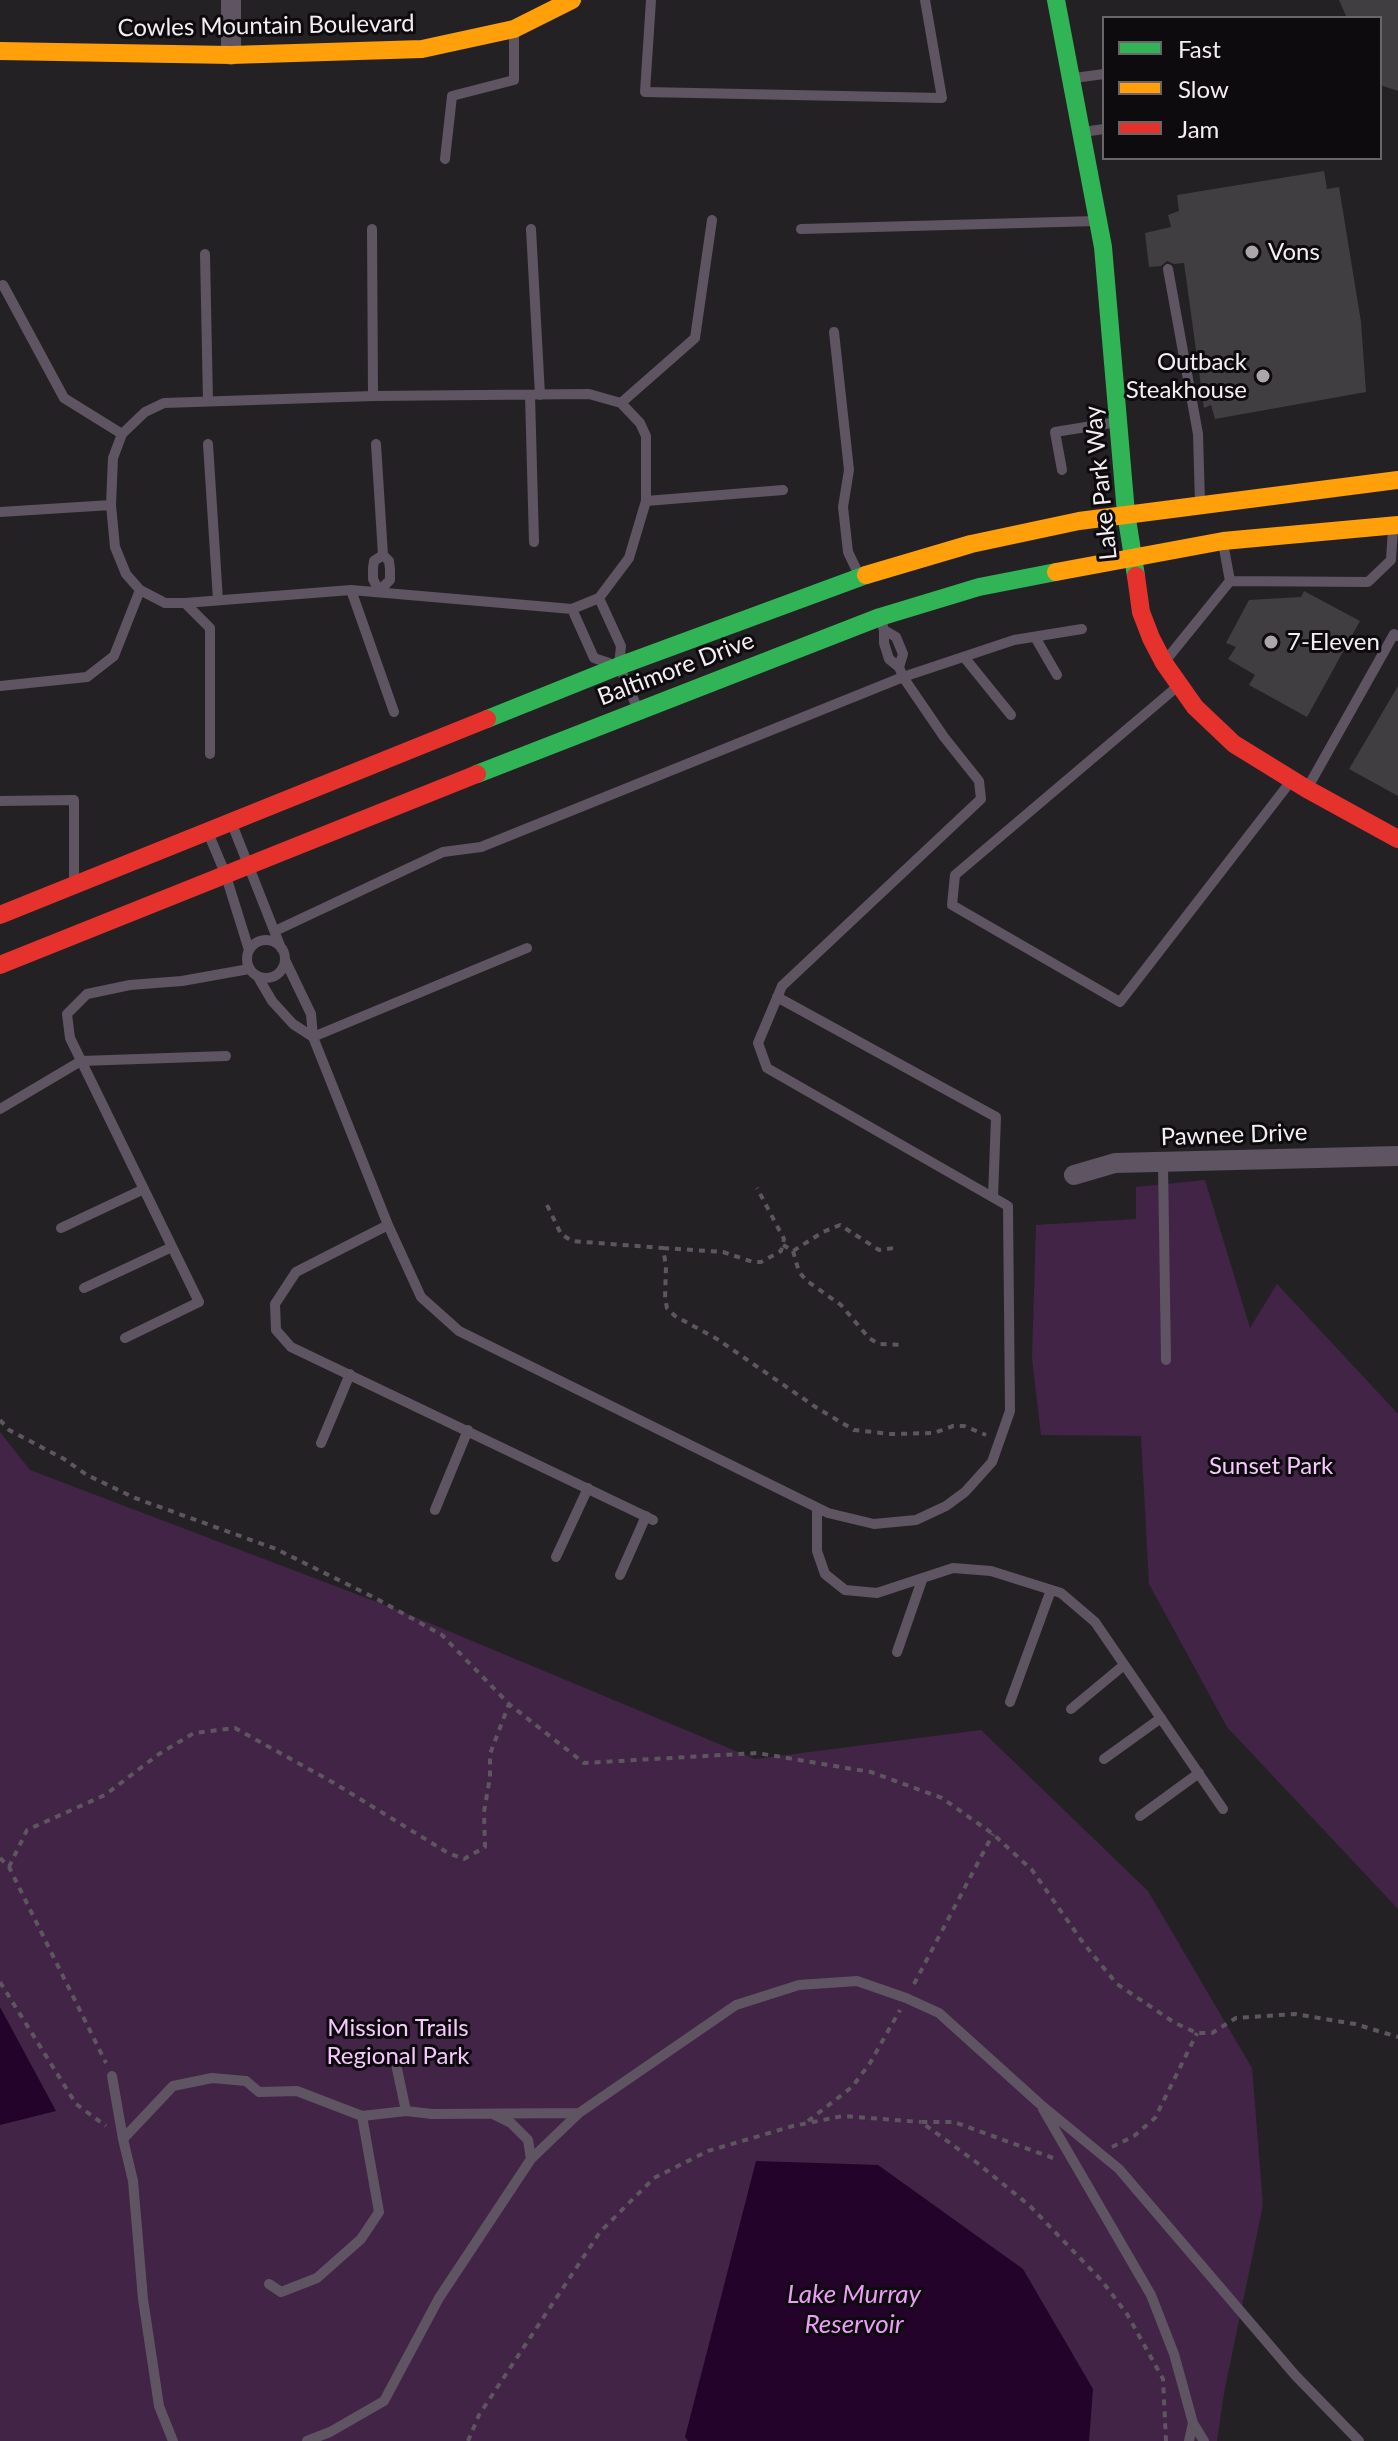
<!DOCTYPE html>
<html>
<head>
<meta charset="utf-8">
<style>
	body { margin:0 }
	#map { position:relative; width:1398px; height:2441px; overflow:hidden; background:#242125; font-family:Lato,sans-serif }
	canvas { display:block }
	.legend { position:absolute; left:1102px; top:16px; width:280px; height:144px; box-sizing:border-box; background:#0d0b0d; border:2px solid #696669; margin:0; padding:10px 14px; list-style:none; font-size:24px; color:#f2eef2 }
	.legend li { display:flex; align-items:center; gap:16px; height:40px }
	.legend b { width:40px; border:2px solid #696669 }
</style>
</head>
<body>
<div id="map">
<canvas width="1398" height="2441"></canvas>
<ul class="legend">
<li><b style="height:10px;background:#30b455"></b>Fast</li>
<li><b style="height:10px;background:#ff9f0a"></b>Slow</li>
<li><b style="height:10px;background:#e5322d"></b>Jam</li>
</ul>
</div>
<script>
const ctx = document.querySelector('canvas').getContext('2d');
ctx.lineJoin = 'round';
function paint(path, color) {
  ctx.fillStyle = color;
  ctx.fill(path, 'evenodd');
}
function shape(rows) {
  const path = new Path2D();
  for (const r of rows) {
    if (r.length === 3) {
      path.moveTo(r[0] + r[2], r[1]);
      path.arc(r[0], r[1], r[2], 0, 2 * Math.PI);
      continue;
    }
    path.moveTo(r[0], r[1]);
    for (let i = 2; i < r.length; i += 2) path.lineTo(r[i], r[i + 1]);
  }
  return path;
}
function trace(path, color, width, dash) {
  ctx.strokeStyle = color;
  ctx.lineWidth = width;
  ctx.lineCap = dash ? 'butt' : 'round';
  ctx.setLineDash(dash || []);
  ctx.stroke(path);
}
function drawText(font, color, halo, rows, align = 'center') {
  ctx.font = font + ' Lato,sans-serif';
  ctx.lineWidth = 6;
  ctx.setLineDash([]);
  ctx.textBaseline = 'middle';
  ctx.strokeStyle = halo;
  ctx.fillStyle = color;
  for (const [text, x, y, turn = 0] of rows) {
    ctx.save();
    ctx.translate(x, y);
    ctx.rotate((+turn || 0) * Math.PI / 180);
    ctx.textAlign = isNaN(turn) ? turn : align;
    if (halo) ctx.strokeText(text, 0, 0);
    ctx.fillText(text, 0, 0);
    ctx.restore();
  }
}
const green = shape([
	[1205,1180,1250,1328,1277,1284,1398,1414,1398,1909,1227,1727,1149,1584,1141,1436,1041,1435,1032,1358,1036,1225,1136,1219,1136,1187],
	[0,1432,30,1470,398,1610,755,1759,981,1730,1148,1891,1252,2068,1263,2205,1224,2393,1217,2441,0,2441]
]);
const water = shape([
	[0,2007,56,2111,0,2125],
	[756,2161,878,2165,1023,2269,1093,2389,1089,2441,688,2441,685,2437]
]);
const building = shape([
	[1339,0,1398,0,1398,91,1380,85,1380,18,1347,18],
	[1324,171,1327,189,1339,187,1361,322,1366,392,1215,419,1211,405,1204,408,1184,263,1174,264,1167,261,1161,266,1149,267,1145,233,1171,227,1168,215,1179,211,1177,195],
	[1304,591,1360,621,1307,717,1249,685,1255,675,1228,659,1236,647,1226,643,1249,600,1301,597],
	[1398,686,1398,796,1349,769]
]);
const path = shape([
	[547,1205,561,1234,572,1241,663,1248,666,1266,665,1298,667,1308,675,1316,717,1339,817,1408,854,1430,891,1434,934,1433,953,1426,964,1426,986,1435],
	[783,1245,793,1251,823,1232,840,1225,879,1250,894,1248],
	[663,1248,723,1252,753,1262,761,1262,774,1255,781,1251,784,1239,757,1188],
	[793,1251,799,1272,807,1281,841,1305,869,1338,879,1344,903,1345],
	[0,1420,9,1430,64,1459,87,1475,135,1498,276,1549,375,1598,442,1635,509,1704,584,1763,757,1753,871,1772,942,1798,993,1834,1032,1870,1084,1944,1117,1984,1175,2023,1197,2033,1212,2033,1236,2018,1295,2014,1355,2024,1398,2037],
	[0,1858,9,1867,106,2063],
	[9,1867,27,1830,105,1795,159,1754,194,1733,235,1728,334,1783,448,1853,464,1859,485,1847,484,1812,490,1777,490,1754,509,1704],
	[0,1982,76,2104,106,2126],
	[914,1984,993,1834],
	[808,2121,852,2087,870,2063,900,2010],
	[1112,2147,1134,2136,1155,2118,1197,2033],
	[1053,2158,954,2122,921,2122,976,2162,1030,2206,1102,2281,1127,2314,1163,2379,1166,2441],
	[468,2441,479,2415,600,2232,654,2178,708,2151,793,2126,843,2116,921,2122]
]);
const lane = shape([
	[651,0,645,92,942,98,925,0],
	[1074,78,1104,74],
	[1083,132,1104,129],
	[445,159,452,96,514,80,514,31],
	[372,229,373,396],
	[531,229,540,395],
	[801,229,1096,221],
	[205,254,208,401],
	[1168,269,1198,434,1200,503],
	[3,285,64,398,122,434],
	[834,332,849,470,843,507,848,552,859,575],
	[530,395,534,542],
	[621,403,695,338,712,220],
	[208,444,218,600],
	[376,444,383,555,389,561,390,569,390,580,379,591,373,579,373,568,374,561,383,555],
	[1062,470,1055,432,1117,422],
	[646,501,783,490],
	[0,512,111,505],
	[1230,581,1368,582,1391,560,1393,528],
	[351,590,394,712],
	[599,598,621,646,619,666,637,707],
	[185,603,351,590,572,609,599,598,629,558,646,501,646,436,640,423,621,403,589,394,373,396,164,403,145,412,122,434,113,458,111,505,115,547,126,574,140,590,165,603,185,603,210,628,210,754],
	[572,609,594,658,609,663],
	[881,620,884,630,884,643,889,659,899,667,903,677,1014,640,1082,629],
	[884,630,896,637,903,654,899,667],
	[1035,637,1057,675],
	[964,657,1011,715],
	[1166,660,1230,581,1223,543],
	[0,686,87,677,114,656,140,590],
	[1178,686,955,875,952,905,1120,1002,1291,781],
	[1308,787,1394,634,1398,636],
	[0,801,74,800,74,883],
	[232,824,281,948],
	[209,835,225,873,249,950],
	[275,931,443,852,481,847,903,677,944,737,979,781,981,799,782,986,758,1043,767,1068,1008,1206,1010,1411,992,1462,965,1492,946,1506,916,1520,874,1524,828,1513,459,1331,421,1297,388,1225,313,1037,311,1014,285,960],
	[266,959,19],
	[258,977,272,1001,293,1024,313,1037],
	[777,997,996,1117,993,1197],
	[313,1037,527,948],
	[0,1109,81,1061,226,1056],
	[1163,1164,1166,1360],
	[388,1225,296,1272,275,1304,276,1330,291,1347,653,1520],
	[61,1228,144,1189],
	[84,1288,172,1247],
	[125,1338,199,1302,70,1038,67,1014,87,994,130,985,182,981,249,969],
	[321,1443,350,1374],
	[817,1508,817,1551,825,1574,845,1590,877,1593,953,1568,991,1571,1061,1593,1095,1622,1223,1809],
	[435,1510,468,1430],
	[556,1557,588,1488],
	[620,1575,646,1516],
	[897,1652,922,1580],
	[1010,1702,1051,1590],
	[1071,1709,1124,1665],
	[1104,1759,1161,1718],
	[1140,1816,1199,1773],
	[396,2064,406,2111],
	[112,2076,123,2139],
	[1043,2109,1151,2295,1174,2354,1193,2423,1204,2441],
	[493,2114,511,2123,528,2140,531,2159],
	[269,2284,281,2292,317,2278,361,2239,379,2212,362,2116],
	[173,2441,159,2406,143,2299,133,2181,123,2139,173,2086,212,2078,246,2081,259,2092,297,2091,362,2116,406,2111,432,2114,579,2113],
	[307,2441,330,2432,384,2401,439,2298,531,2159,579,2113,736,2005,799,1985,857,1981,906,1998,939,2013,1040,2104,1119,2169,1295,2375,1359,2441],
	[1189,2441,1193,2423]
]);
const street = shape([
	[231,0,231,55],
	[1074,1175,1115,1163,1398,1156]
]);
const fast = shape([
	[1056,0,1103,247,1126,513,1136,576],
	[487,719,619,666,866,575],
	[477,774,880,617,979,587,1056,572]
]);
const slow = shape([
	[0,51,231,55,422,49,514,29,572,0],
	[1056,572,1223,541,1398,525],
	[866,575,971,544,1079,521,1398,480]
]);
const jam = shape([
	[1136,576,1141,612,1151,638,1164,663,1195,707,1234,744,1307,789,1398,839],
	[0,915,487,719],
	[0,965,477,774]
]);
const markers = [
	[1252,252,8,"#aaa6aa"],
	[1263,376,8,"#aaa6aa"],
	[1271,642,8,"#aaa6aa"]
];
const streetNames = [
	["Cowles Mountain Boulevard",266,26,-1],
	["Lake Park Way",1101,483,-96],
	["Baltimore Drive",676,669,-21],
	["Pawnee Drive",1234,1135,-2]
];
const poiNames = [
	["Vons",1268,252],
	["Outback",1247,362,"right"],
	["Steakhouse",1247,390,"right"],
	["7-Eleven",1287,642]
];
const parkNames = [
	["Sunset Park",1271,1466],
	["Mission Trails",398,2028],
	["Regional Park",398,2056]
];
const waterNames = [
	["Lake Murray",854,2295],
	["Reservoir",854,2325]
];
paint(green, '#412446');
paint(water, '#23032a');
paint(building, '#403e41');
trace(path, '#5e565f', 4, [6, 6]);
trace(lane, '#5f5461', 10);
trace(street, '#5f5461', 20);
trace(fast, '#30b455', 18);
trace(slow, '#ff9f0a', 18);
trace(jam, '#e5322d', 18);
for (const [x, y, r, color] of markers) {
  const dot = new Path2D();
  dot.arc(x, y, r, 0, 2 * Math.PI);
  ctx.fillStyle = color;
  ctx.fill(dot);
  trace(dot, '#0d0b0d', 3);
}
drawText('24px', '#f2eef2', '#0d0b0d', streetNames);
drawText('24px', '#f2eef2', '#0d0b0d', poiNames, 'left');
drawText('24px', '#f6c8fe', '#0d0b0d', parkNames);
drawText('italic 26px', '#ea9ef6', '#0d0b0d', waterNames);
</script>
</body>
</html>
